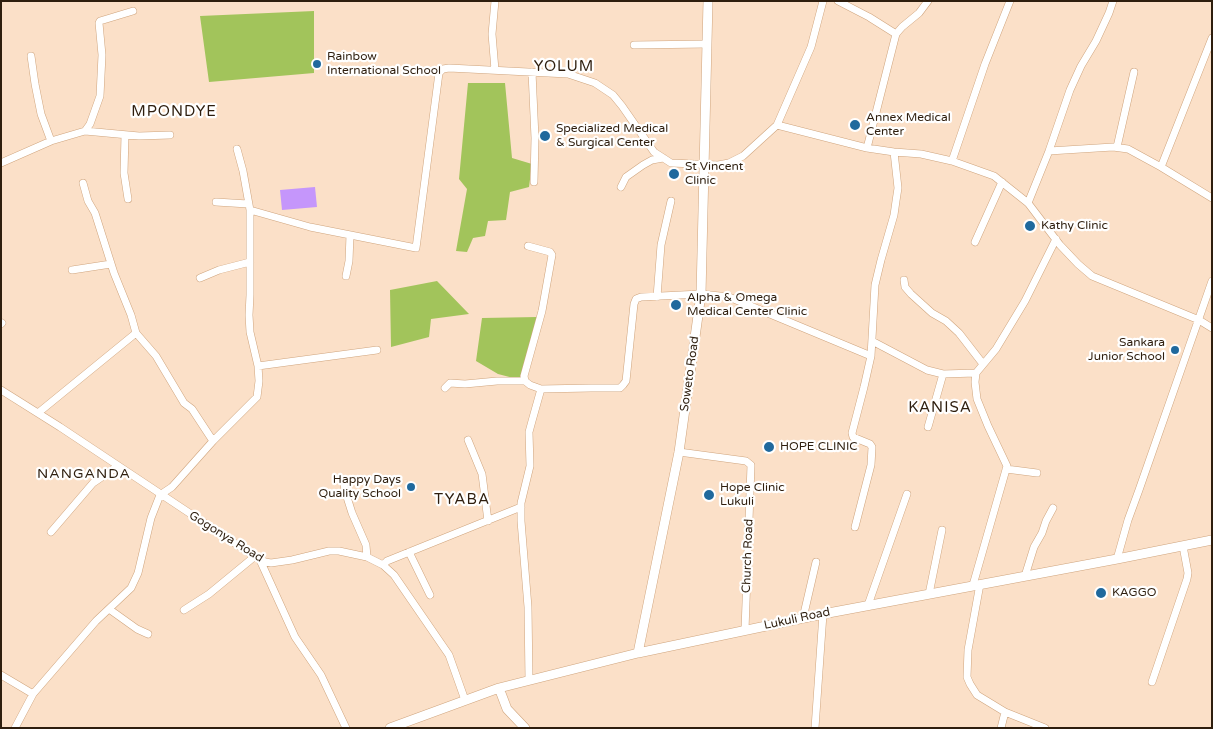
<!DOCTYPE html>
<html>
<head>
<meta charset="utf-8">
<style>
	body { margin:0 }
	#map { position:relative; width:1213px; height:729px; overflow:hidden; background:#fbe0c8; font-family:"Varela Round",sans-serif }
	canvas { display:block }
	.frame { position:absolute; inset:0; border:2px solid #2e1e0e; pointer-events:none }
</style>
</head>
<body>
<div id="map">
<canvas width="1213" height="729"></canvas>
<div class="frame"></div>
</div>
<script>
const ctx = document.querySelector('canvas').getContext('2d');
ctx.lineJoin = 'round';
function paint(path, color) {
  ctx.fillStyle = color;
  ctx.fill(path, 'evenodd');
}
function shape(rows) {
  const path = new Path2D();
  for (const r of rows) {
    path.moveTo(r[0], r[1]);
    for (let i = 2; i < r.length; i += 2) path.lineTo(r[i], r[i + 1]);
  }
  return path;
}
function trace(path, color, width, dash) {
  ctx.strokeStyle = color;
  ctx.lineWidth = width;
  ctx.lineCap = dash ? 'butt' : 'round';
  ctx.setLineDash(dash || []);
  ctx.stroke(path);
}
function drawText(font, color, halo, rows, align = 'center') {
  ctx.font = font + ' "Varela Round",sans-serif';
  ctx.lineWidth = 4.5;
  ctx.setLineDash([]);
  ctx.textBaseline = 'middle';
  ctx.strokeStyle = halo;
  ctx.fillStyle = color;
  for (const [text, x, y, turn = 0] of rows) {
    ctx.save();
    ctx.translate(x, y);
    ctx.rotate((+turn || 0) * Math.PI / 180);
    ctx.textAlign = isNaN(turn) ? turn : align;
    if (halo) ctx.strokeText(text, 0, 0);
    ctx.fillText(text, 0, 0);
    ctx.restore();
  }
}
const green = shape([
	[314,11,314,73,209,82,200,16],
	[468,83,505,83,512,158,532,164,529,187,510,192,506,220,488,221,485,236,473,238,467,252,456,251,467,189,459,179],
	[437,281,469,314,431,319,429,337,391,347,390,290],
	[538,317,521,380,498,374,476,361,482,318]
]);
const water = shape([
	[315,187,317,207,282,210,280,190]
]);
const minor = shape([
	[495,1,492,34,495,70],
	[838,1,869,17,896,34],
	[634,45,707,44],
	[31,56,35,84,41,114,51,141],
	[532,72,535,138,534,182],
	[777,125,811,47,823,1],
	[85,131,90,124,100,96,102,55,99,23,100,21,133,11],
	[125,135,124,173,128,199],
	[1117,147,1134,72],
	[867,148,896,34,902,27,919,13,928,1],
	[237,149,243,171,250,210],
	[1049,151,1113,147,1128,149,1161,167,1212,198],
	[952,161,985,64,1010,1],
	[1,163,51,141,85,131,139,136,170,135],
	[1161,167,1212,38],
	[83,183,88,201,95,213,114,273,131,315,136,333,156,356,184,403,192,409,213,441],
	[621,187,626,177,643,165,652,160,663,158],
	[216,202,248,204],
	[1028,203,1049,151,1070,90,1081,66,1096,41,1109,13,1113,1],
	[975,242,1002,182],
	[528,246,550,252,552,255,542,311,524,376,525,381,530,385,541,389,591,388,620,388,623,385,626,381,634,304,636,299,641,297,701,294,729,297,871,356],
	[72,270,111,264],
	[346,276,349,261,350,235],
	[200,278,219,270,250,262],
	[904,280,905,287,911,294,932,313,946,321,959,333,983,364],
	[657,297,661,245,671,201],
	[1,324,2,323],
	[872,341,927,370,943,374,976,373],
	[258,366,250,332,249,315,250,295,250,210,310,227,416,248,439,73,443,69,449,68,568,74,595,83,613,95,622,106,654,152,671,163,718,165,729,163,743,156,777,125,867,148,894,152,921,154,952,161,994,176,1028,203,1060,245,1078,264,1092,276,1199,320,1212,328],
	[445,388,450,383,465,384,497,381,525,381],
	[1,390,60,427,257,558,265,562,271,563,292,560,329,551,339,551,367,557,383,565,394,575,449,655,465,700],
	[38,413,136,333],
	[928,427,943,374],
	[468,440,482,474,488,521],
	[679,452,746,461,751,465,745,630],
	[1006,469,1037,473],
	[343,480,346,494,352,513,366,545,367,557],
	[855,527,871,465,872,447,870,444,853,437,852,433,864,387,871,356,875,285,881,260,894,215,896,201,898,188,894,152],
	[51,532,93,483,118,466],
	[409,552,430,595],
	[1117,559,1128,520,1139,490,1212,281],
	[260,560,295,637,321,675,346,728],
	[383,565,387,561,521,507],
	[1025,576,1034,547,1042,533,1046,521,1053,508],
	[980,584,968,650,967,677,970,684,977,695,1005,712,1045,728],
	[973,585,1007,466,988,426,977,399,975,382,976,373,996,349,1025,301,1056,239],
	[929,594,942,530],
	[868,605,907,494],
	[109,609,137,629,148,634],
	[184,610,209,594,254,557],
	[803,618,816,562],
	[1,675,33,694],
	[529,680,528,607,521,521,521,503,530,466,529,432,532,421,541,389],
	[1152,682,1187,579,1188,573,1183,546],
	[15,728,33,694,96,621,131,588,138,573,151,518,160,495,172,487,213,441,257,397,259,381,258,366,377,350],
	[815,728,823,614],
	[1001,728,1005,712]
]);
const tertiary = shape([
	[638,653,679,452,701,294,708,1],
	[499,688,507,709,525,728],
	[390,728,499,688,638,653,823,614,1117,559,1212,540]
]);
const markers = [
	[317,64,5,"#20699d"],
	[855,125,6,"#20699d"],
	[545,136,6,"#20699d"],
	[674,174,6,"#20699d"],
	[1030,226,6,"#20699d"],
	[676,305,6,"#20699d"],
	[1175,350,5,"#20699d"],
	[769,447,6,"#20699d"],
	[411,487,5,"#20699d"],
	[709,495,6,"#20699d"],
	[1101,593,6,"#20699d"]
];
const poiNames = [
	["Rainbow",327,57],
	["International School",327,71],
	["Annex Medical",866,118],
	["Center",866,132],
	["Specialized Medical",556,129],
	["& Surgical Center",556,143],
	["St Vincent",685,167],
	["Clinic",685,181],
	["Kathy Clinic",1041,226],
	["Alpha & Omega",687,298],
	["Medical Center Clinic",687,312],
	["Sankara",1165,343,"right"],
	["Junior School",1165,357,"right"],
	["HOPE CLINIC",780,447],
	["Happy Days",401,480,"right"],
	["Quality School",401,494,"right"],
	["Hope Clinic",720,488],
	["Lukuli",720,502],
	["KAGGO",1112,593]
];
const streetNames = [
	["Soweto Road",690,374,-82],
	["Gogonya Road",226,537,32],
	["Church Road",748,556,-88],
	["Lukuli Road",797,619,-12]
];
const neighbourhoodNames = [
	["NANGANDA",84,474]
];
const quarterNames = [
	["YOLUM",564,67],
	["MPONDYE",174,112],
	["KANISA",940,408],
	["TYABA",462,500]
];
paint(green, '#a2c45b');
paint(water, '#c596fb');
trace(minor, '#cfa47d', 8);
trace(tertiary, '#cfa47d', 10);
trace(minor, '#fff', 7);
trace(tertiary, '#fff', 9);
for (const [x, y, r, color] of markers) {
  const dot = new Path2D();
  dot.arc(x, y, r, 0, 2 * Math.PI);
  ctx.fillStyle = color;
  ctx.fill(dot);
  trace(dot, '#fff', 2);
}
drawText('12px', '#2e1e0e', '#fff', poiNames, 'left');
drawText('12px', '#2e1e0e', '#fff', streetNames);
ctx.letterSpacing = '1px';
drawText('14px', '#2e1e0e', '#fff', neighbourhoodNames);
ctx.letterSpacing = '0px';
ctx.letterSpacing = '1px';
drawText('15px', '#2e1e0e', '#fff', quarterNames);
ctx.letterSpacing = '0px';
</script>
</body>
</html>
